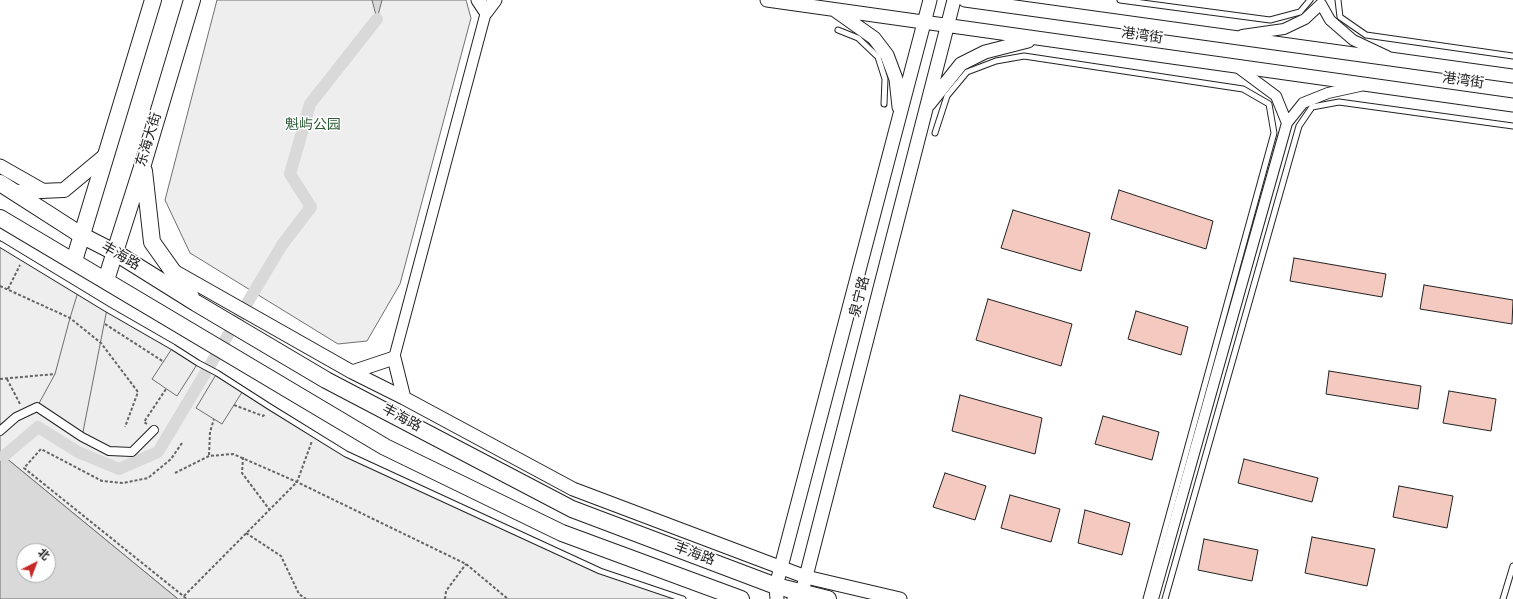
<!DOCTYPE html>
<html>
<head>
<meta charset="utf-8">
<style>
	body { margin:0 }
	#map { position:relative; width:1513px; height:599px; overflow:hidden; background:#fff; font-family:Overpass,"Noto Sans SC",sans-serif }
	canvas { display:block }
	.north { position:absolute; left:16px; top:543px; width:40px; height:40px; box-sizing:border-box; background:#fff; border:1px solid #a7a7a7; border-radius:50%; rotate:42deg; font-size:11px; font-weight:700; line-height:16px; text-align:center; color:#222 }
	.north::after { content:''; display:block; margin:auto; width:14px; height:18px; background:#c62828; clip-path:polygon(50% 0,100% 100%,50% 72%,0 100%) }
</style>
</head>
<body>
<div id="map">
<canvas width="1513" height="599"></canvas>
<div class="north">北</div>
</div>
<script>
const ctx = document.querySelector('canvas').getContext('2d');
ctx.lineJoin = 'round';
function paint(path, color) {
  ctx.fillStyle = color;
  ctx.fill(path, 'evenodd');
}
function shape(rows) {
  const path = new Path2D();
  for (const r of rows) {
    path.moveTo(r[0], r[1]);
    for (let i = 2; i < r.length; i += 2) path.lineTo(r[i], r[i + 1]);
  }
  return path;
}
function trace(path, color, width, dash) {
  ctx.strokeStyle = color;
  ctx.lineWidth = width;
  ctx.lineCap = dash ? 'butt' : 'round';
  ctx.setLineDash(dash || []);
  ctx.stroke(path);
}
function drawText(font, color, halo, rows, align = 'center') {
  ctx.font = font + ' Overpass,"Noto Sans SC",sans-serif';
  ctx.lineWidth = 3;
  ctx.setLineDash([]);
  ctx.textBaseline = 'middle';
  ctx.strokeStyle = halo;
  ctx.fillStyle = color;
  for (const [text, x, y, turn = 0] of rows) {
    ctx.save();
    ctx.translate(x, y);
    ctx.rotate((+turn || 0) * Math.PI / 180);
    ctx.textAlign = isNaN(turn) ? turn : align;
    if (halo) ctx.strokeText(text, 0, 0);
    ctx.fillText(text, 0, 0);
    ctx.restore();
  }
}
const green = shape([
	[217,0,466,0,471,18,400,284,367,341,338,344,190,253,165,200,217,0],
	[0,244,346,454,600,571,683,599,178,599,0,453,0,244]
]);
const parking = shape([
	[78,292,107,309,82,437,37,407,55,374,70,318,78,292],
	[173,347,198,363,177,396,152,379,173,347],
	[217,373,244,389,222,424,196,408,217,373]
]);
const water = shape([
	[372,0,382,0,377,19,372,0],
	[0,453,117,549,178,599,0,599,0,453],
	[24,551,48,551,48,575,24,575,24,551]
]);
const canal = shape([
	[4,456,38,427,78,452,119,469,158,452,282,245,311,207,290,174,310,104,377,19]
]);
const building = shape([
	[1119,190,1213,221,1206,249,1111,219,1119,190],
	[1013,210,1090,233,1081,271,1001,248,1013,210],
	[1294,258,1386,274,1382,297,1290,281,1294,258],
	[1424,285,1513,300,1512,324,1420,309,1424,285],
	[988,299,1072,324,1061,366,976,340,988,299],
	[1136,311,1188,327,1181,355,1128,339,1136,311],
	[1329,371,1421,386,1418,409,1326,394,1329,371],
	[1449,391,1496,399,1491,431,1443,423,1449,391],
	[960,395,1042,418,1035,454,952,431,960,395],
	[1103,416,1159,432,1152,460,1095,444,1103,416],
	[1244,459,1318,478,1312,502,1238,483,1244,459],
	[945,473,986,486,975,520,933,507,945,473],
	[1399,486,1453,496,1447,528,1393,517,1399,486],
	[1010,495,1060,509,1051,542,1001,528,1010,495],
	[1085,510,1130,523,1122,555,1078,543,1085,510],
	[1312,537,1375,549,1367,586,1305,573,1312,537],
	[1204,539,1258,550,1252,581,1198,570,1204,539]
]);
const path = shape([
	[0,286,70,318,101,343,138,392,125,427],
	[8,289,20,265],
	[105,324,164,362],
	[0,379,55,374],
	[7,379,20,404],
	[234,405,263,416,265,414],
	[147,424,144,422,166,389],
	[182,443,171,459,148,478,123,483,102,481,41,449,24,468,187,599],
	[209,455,210,432,214,419],
	[243,457,242,473,269,509],
	[175,473,209,456,233,454,297,482,466,564,508,599],
	[246,533,281,556,299,594,306,599],
	[184,596,297,482,312,441],
	[445,599,446,591,466,564]
]);
const service = shape([
	[1120,0,1270,20,1300,12,1310,0],
	[1338,0,1340,17,1366,35,1513,56],
	[838,30,858,38,878,57,885,79,884,104],
	[935,133,947,96,967,72,996,61,1024,56,1243,89,1269,104,1274,133,1146,599],
	[0,244,107,309,173,347,198,363,217,373,270,407,346,454,600,571,683,599],
	[1165,599,1299,126,1312,107,1339,102,1513,126],
	[1503,599,1513,566]
]);
const pedestrian = shape([
	[0,431,16,417,37,407,82,437,109,451,132,452,154,430]
]);
const minor = shape([
	[1242,35,1284,29,1305,19,1321,4,1330,20,1353,40,1387,56],
	[1237,67,1276,96,1287,123,1303,103,1328,93,1360,86],
	[394,358,486,12],
	[1153,599,1287,123]
]);
const tertiary = shape([
	[478,0,486,12,495,0],
	[767,0,1513,105],
	[965,0,1513,76],
	[836,11,874,38,887,55,896,79,899,107],
	[929,104,961,64,985,52,1028,41],
	[0,166,44,191],
	[172,270,352,372,404,398,573,489,806,577,900,599],
	[352,372,394,358,404,398],
	[777,599,776,586,930,0],
	[794,599,802,592,954,0]
]);
const secondary = shape([
	[16,192,64,190,106,155]
]);
const primary = shape([
	[144,171,152,242,191,297],
	[0,183,81,235,116,253,196,303,326,380,572,509,776,586,828,599],
	[0,218,385,447,562,533,741,599],
	[74,261,153,0],
	[106,280,143,164,192,0]
]);
const streetNames = [
	["港湾街",1142,37,8],
	["港湾街",1463,82,8],
	["东海大街",150,140,-73],
	["丰海路",120,257,30],
	["泉宁路",861,297,-76],
	["丰海路",401,419,28],
	["丰海路",694,555,20]
];
const parkNames = [
	["魁屿公园",313,126]
];
paint(green, '#eee');
trace(green, '#6f6f6f', 1);
paint(parking, '#ededed');
trace(parking, '#6f6f6f', 1);
paint(water, '#d9d9d9');
trace(water, '#6f6f6f', 1);
trace(canal, '#d9d9d9', 12);
paint(building, '#f3c9c0');
trace(building, '#222', 1);
trace(service, '#222', 7);
trace(pedestrian, '#222', 10);
trace(minor, '#222', 12);
trace(tertiary, '#222', 15);
trace(secondary, '#222', 16);
trace(primary, '#222', 18);
trace(path, '#646464', 2, [3, 2]);
trace(service, '#fff', 5);
trace(pedestrian, '#fff', 8);
trace(minor, '#fff', 10);
trace(tertiary, '#fff', 13);
trace(secondary, '#fff', 14);
trace(primary, '#fff', 16);
drawText('14px', '#222', '#fff', streetNames);
drawText('14px', '#2f5e38', '#fff', parkNames);
</script>
</body>
</html>
